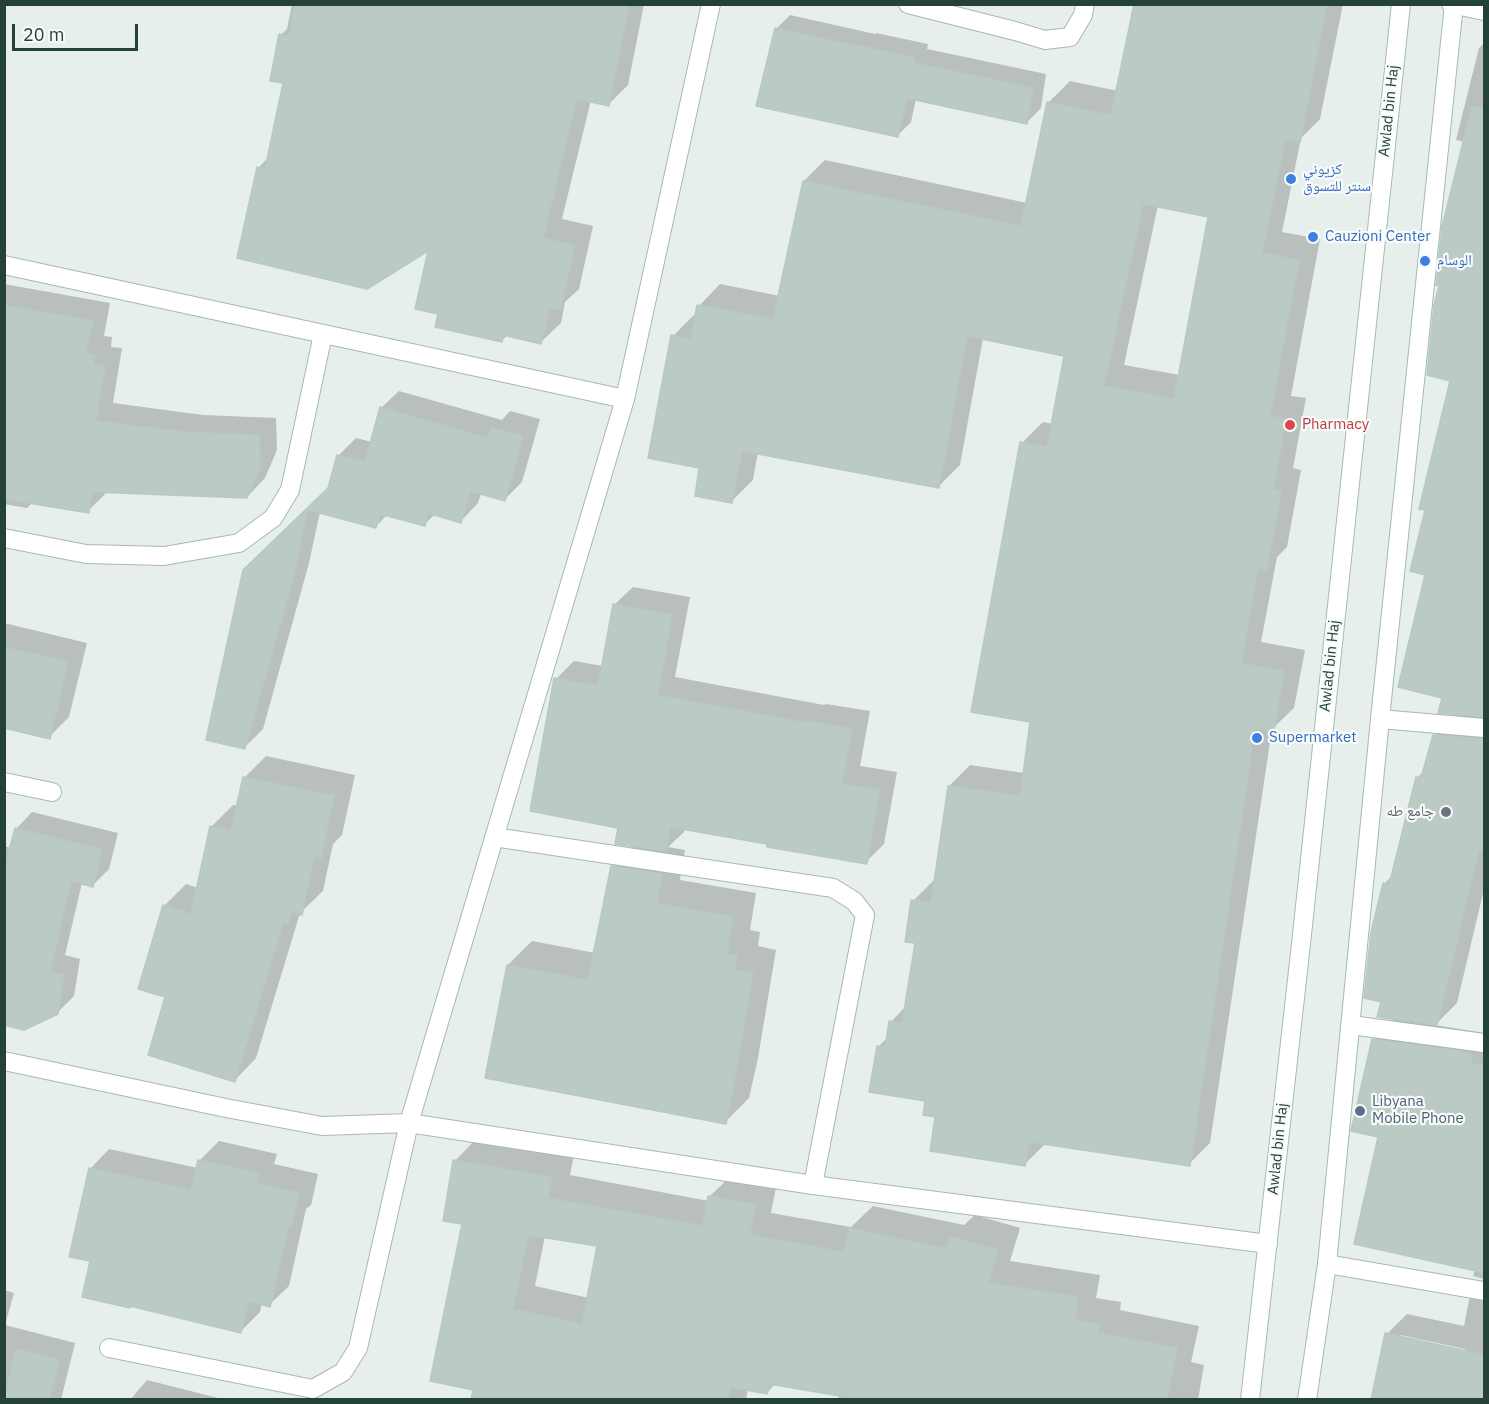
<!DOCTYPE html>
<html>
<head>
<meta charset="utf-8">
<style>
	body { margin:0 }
	#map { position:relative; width:1489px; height:1404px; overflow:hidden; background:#e6efeb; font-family:"IBM Plex Sans",sans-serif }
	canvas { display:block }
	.frame { position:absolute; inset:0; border:6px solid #24423a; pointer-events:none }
	.scale { position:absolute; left:12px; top:24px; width:126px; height:27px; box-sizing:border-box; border:3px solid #24423a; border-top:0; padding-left:8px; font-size:18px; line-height:21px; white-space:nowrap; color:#24423a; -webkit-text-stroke:4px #f7fbf9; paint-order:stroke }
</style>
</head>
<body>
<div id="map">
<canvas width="1489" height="1404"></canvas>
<div class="frame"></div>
<div class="scale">20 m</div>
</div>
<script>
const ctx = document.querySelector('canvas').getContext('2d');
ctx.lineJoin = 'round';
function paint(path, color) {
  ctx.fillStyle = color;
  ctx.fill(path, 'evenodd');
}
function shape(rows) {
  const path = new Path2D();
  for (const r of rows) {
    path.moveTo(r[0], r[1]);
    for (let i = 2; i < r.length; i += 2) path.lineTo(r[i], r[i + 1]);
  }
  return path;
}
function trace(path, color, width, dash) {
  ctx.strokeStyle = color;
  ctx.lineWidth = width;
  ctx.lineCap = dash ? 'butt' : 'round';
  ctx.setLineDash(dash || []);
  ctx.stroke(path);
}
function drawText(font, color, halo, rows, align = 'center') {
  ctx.font = font + ' "IBM Plex Sans","Noto Naskh Arabic",sans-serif';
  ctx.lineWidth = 4.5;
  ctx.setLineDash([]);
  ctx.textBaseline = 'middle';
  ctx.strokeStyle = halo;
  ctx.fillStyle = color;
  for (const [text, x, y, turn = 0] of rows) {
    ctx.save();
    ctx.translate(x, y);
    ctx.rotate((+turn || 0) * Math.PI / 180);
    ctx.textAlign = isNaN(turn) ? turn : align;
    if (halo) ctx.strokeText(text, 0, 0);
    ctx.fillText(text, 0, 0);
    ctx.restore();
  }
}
const shadow = shape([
	[292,4,644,4,628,85,609,104,591,100,562,219,593,226,579,289,565,302,561,323,541,342,507,335,502,341,440,313,430,248,258,168,269,157,285,82,281,35,287,29],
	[1135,4,1343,4,1320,119,1301,138,1282,232,1320,239,1291,396,1306,398,1293,468,1301,470,1287,547,1277,557,1261,642,1305,650,1294,708,1272,729,1210,1143,1189,1164,1046,1143,1024,1165,937,1115,926,1100,878,1047,888,1037,891,1022,906,1006,917,942,913,901,934,880,936,880,949,786,970,765,1024,773,1031,721,1022,443,1043,422,1053,424,1066,355,983,338,960,465,939,486,758,452,753,480,732,501,701,467,673,336,694,315,697,315,699,306,720,284,780,296,804,181,825,160,1027,203,1049,102,1070,81,1118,91],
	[1158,205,1209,215,1180,375,1124,365],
	[790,15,875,34,876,33,928,44,927,49,1046,74,1041,108,1027,122,916,99,911,122,897,136,776,29],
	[1484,43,1484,889,1457,1003,1435,1025,1484,1033,1484,1279,1473,1276,1475,1269,1380,1136,1374,1040,1395,1018,1382,1001,1384,884,1394,874,1417,778,1425,770,1434,736,1457,713,1444,697,1427,574,1426,509,1452,380,1465,142,1456,140,1479,48],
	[4,284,110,303,104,336,112,337,111,347,122,348,113,403,203,415,276,418,277,450,265,478,247,497,107,491,106,493,88,511,33,502,27,508,4,504],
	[399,391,502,420,510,411,540,419,522,482,505,499,481,493,478,503,461,521,435,514,424,525,387,515,376,526,320,512,309,563,263,729,245,747,244,571,330,488,339,455,356,438,372,442,381,408],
	[633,587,690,597,675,677,824,705,826,704,870,711,860,766,897,772,884,844,866,862,684,828,684,832,668,847,685,850,680,880,756,893,750,930,760,932,758,946,776,950,758,1058,749,1098,725,1122,508,965,532,941,595,953,612,867,634,845,620,826,556,679,574,661,603,666,614,605],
	[4,623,87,643,69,717,49,737,4,726],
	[266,756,355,775,342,835,333,844,323,891,300,913,256,1058,235,1080,167,996,164,906,186,884,198,888,212,826,233,805,238,806,244,778],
	[32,812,118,833,109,869,93,885,82,883,65,955,80,959,74,996,57,1013,4,1024,4,846,11,848,16,829],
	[477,1138,574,1154,570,1175,709,1201,710,1196,733,1174,777,1182,771,1213,851,1227,873,1206,964,1225,975,1215,1020,1228,1010,1261,1100,1275,1096,1298,1121,1302,1120,1310,1199,1326,1191,1362,1204,1365,1198,1400,838,1400,839,1394,775,1384,767,1393,748,1389,746,1400,494,1400,474,1389,463,1223,455,1161],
	[545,1236,598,1245,589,1298,535,1286],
	[219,1141,277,1154,274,1164,318,1174,311,1205,306,1209,289,1286,269,1305,262,1303,260,1312,241,1331,92,1260,90,1169,109,1149,198,1168,200,1160],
	[1484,1285,1484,1400,1387,1334,1407,1314,1464,1326,1469,1300],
	[1400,1335,1465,1349,1465,1352,1400,1338],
	[4,1290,14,1293,5,1325,75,1343,61,1400,4,1400],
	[147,1380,222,1399,130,1400]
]);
const building = shape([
	[295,4,629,4,609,106,577,99,543,238,575,245,560,310,550,308,541,344,503,335,502,342,435,327,438,314,415,309,428,251,367,289,237,258,257,167,265,169,283,83,270,81,279,34,289,36,295,4],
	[1134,4,1327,4,1300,142,1285,139,1262,253,1299,260,1270,416,1286,419,1273,489,1281,491,1267,570,1258,568,1241,663,1284,671,1274,731,1255,728,1190,1166,1029,1142,1025,1166,930,1151,935,1117,923,1115,925,1101,869,1092,877,1046,885,1048,889,1021,902,1023,915,943,905,942,911,900,931,903,948,786,1020,796,1030,722,971,712,1020,442,1047,447,1064,356,967,336,939,488,742,451,732,503,695,496,699,468,648,458,671,335,691,339,697,305,773,319,803,181,1021,226,1047,102,1111,115,1134,4],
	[1143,204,1208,217,1174,399,1104,386,1143,204],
	[775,28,861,47,861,46,915,58,914,63,1033,88,1027,124,906,98,898,137,756,106,775,28],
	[1472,106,1485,108,1485,717,1438,713,1442,698,1398,687,1425,575,1410,571,1425,510,1419,509,1450,381,1427,375,1434,305,1439,286,1436,285,1442,227,1472,106],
	[4,305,93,321,86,353,95,355,94,364,105,366,96,421,184,432,259,435,260,469,247,498,92,492,89,513,4,499,4,305],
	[380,407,488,438,491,428,523,436,505,501,470,491,461,523,428,513,425,526,380,514,376,528,308,510,292,582,245,749,206,740,243,570,328,488,337,455,365,462,380,407],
	[613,604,672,615,658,695,806,723,806,721,852,729,842,784,879,790,867,864,767,847,767,844,670,827,666,851,615,844,618,828,530,811,554,678,598,686,613,604],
	[4,647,68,662,50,739,4,728,4,647],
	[1433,735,1485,739,1485,851,1479,850,1437,1025,1377,1017,1381,1002,1364,998,1371,932,1383,883,1389,885,1416,777,1421,778,1433,735],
	[243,777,334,796,321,858,314,856,302,915,291,912,288,924,283,923,235,1082,148,1055,165,997,138,989,163,905,191,914,210,826,231,830,243,777],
	[15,828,102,849,93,887,71,881,50,972,64,975,58,1014,24,1030,4,1025,4,869,15,828],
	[611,866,662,874,657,903,733,917,727,954,737,956,735,970,753,973,734,1083,726,1124,485,1078,507,965,588,980,611,866],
	[1372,1039,1454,1050,1472,1055,1471,1063,1485,1066,1485,1273,1354,1244,1378,1137,1351,1131,1372,1039],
	[198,1160,259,1173,256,1183,299,1193,292,1225,289,1225,270,1307,249,1301,241,1333,130,1306,130,1308,82,1297,90,1261,69,1257,89,1168,191,1190,198,1160],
	[453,1160,552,1177,548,1198,703,1226,708,1196,755,1204,750,1235,844,1252,849,1228,947,1249,951,1237,998,1250,989,1283,1078,1297,1075,1320,1099,1324,1098,1333,1177,1348,1167,1400,864,1400,769,1384,767,1394,730,1387,728,1400,471,1400,473,1390,430,1381,462,1224,443,1221,453,1160],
	[528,1235,597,1246,582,1324,513,1309,528,1235],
	[1385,1333,1485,1355,1485,1400,1371,1400,1385,1333],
	[16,1349,59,1360,49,1400,4,1400,16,1349]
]);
const minor = shape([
	[908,4,1015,31,1045,40,1070,37,1083,15,1085,4],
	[1451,4,1484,11],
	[4,265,625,399],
	[4,538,86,554,164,556,239,543,273,518,290,490,323,334],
	[1380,719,1484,728],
	[4,782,52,792],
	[494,837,833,888,854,901,865,915,813,1185],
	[1351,1025,1484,1043],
	[4,1061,226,1108,322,1126,409,1123,813,1185,1268,1244],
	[1327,1264,1484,1291],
	[109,1348,313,1389,343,1372,358,1348,409,1123,625,399,711,4]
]);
const secondary = shape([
	[1250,1400,1301,944,1401,4],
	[1307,1400,1327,1264,1380,719,1454,4]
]);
const markers = [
	[1291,179,6,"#3f7fe0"],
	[1313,237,6,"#3f7fe0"],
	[1425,261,6,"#3f7fe0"],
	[1290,425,6,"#e0444e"],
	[1257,738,6,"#3f7fe0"],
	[1446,812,6,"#6b7280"],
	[1360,1111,6,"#5c6f8a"]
];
const streetNames = [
	["Awlad bin Haj",1389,111,-84],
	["Awlad bin Haj",1330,666,-84],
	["Awlad bin Haj",1278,1149,-84]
];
const shopNames = [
	["كزيوني",1303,170],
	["سنتر للتسوق",1303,187],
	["Cauzioni Center",1325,237],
	["الوسام",1437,261],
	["Supermarket",1269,738]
];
const healthNames = [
	["Pharmacy",1302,425]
];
const worshipNames = [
	["جامع طه",1434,812]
];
const serviceNames = [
	["Libyana",1372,1102],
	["Mobile Phone",1372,1119]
];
paint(shadow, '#0003');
paint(building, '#bbcac4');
trace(building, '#b8c9c2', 1.5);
trace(minor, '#a8b8b2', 20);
trace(secondary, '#a4bbb3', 20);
trace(minor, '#fff', 18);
trace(secondary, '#fff', 18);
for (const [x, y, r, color] of markers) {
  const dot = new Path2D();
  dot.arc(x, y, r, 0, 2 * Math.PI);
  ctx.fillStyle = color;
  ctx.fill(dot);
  trace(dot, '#f7fbf9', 2);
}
drawText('15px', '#24423a', '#f7fbf9', streetNames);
drawText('15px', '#366cbe', '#f7fbf9', shopNames, 'left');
drawText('15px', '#be3a42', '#f7fbf9', healthNames, 'left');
drawText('15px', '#5b616d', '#f7fbf9', worshipNames, 'right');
drawText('15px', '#4e5e75', '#f7fbf9', serviceNames, 'left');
</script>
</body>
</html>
